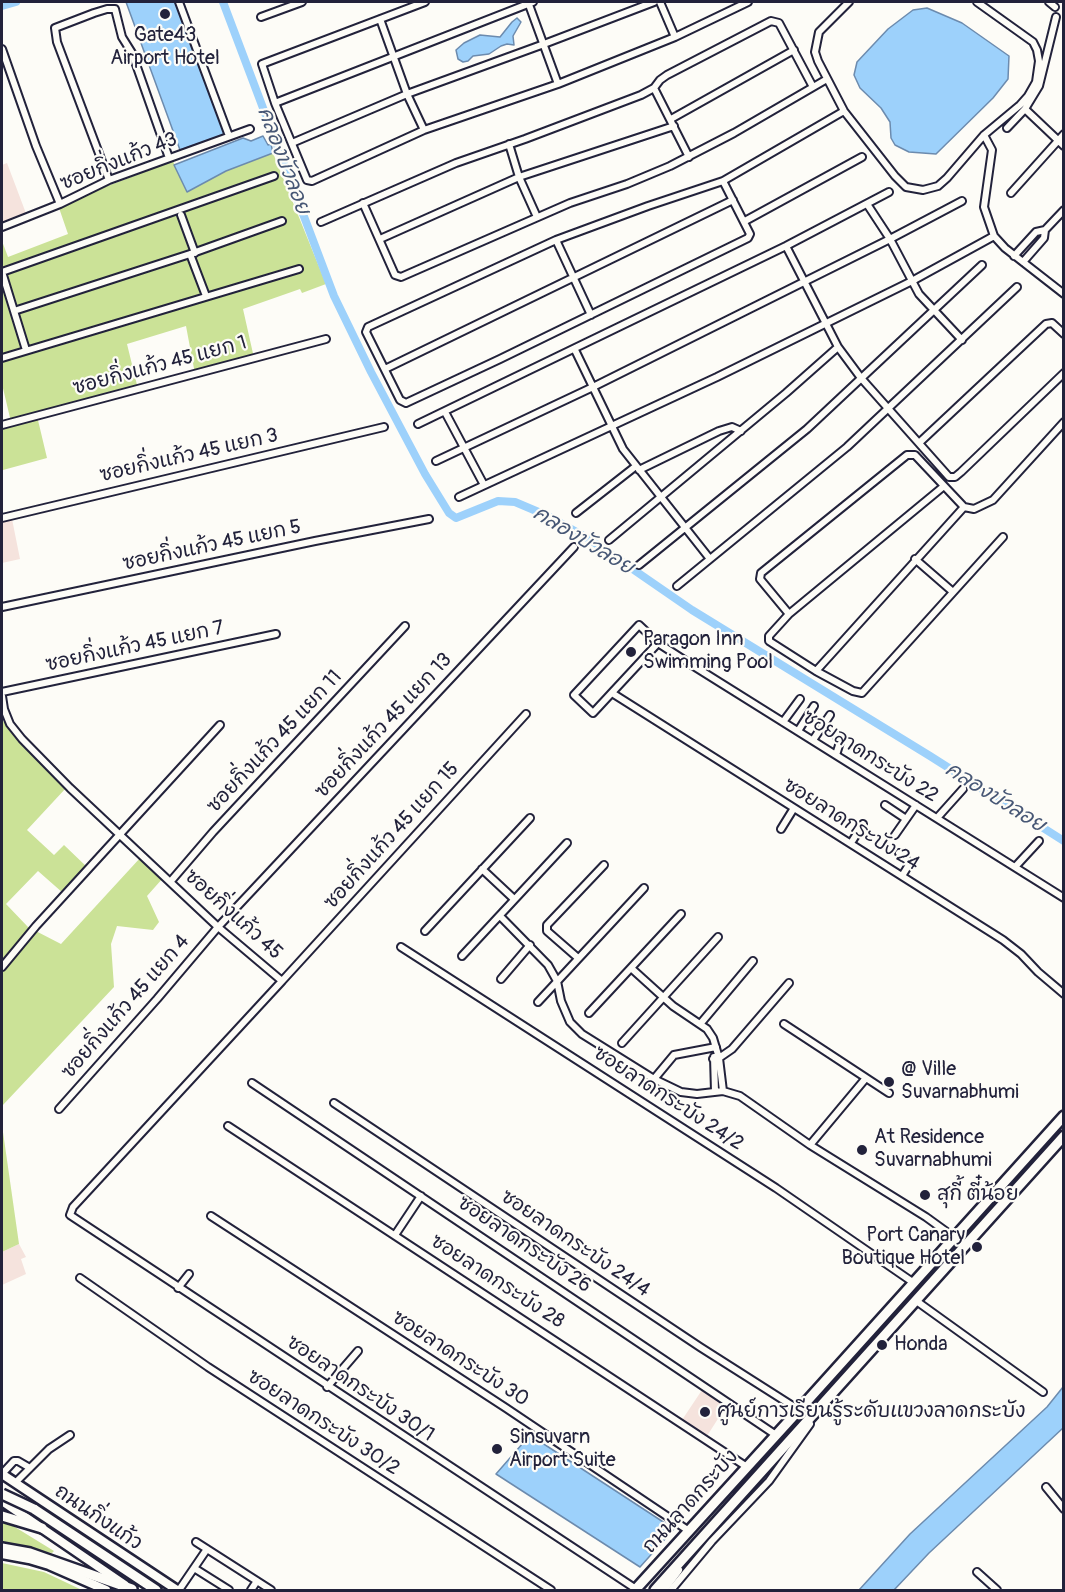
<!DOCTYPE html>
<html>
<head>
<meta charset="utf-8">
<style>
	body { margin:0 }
	#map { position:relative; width:1065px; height:1592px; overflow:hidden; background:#fdfcf7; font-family:Pangolin,sans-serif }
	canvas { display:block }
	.frame { position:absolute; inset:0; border:3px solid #22223b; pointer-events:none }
</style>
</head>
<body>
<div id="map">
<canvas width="1065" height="1592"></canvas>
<div class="frame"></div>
</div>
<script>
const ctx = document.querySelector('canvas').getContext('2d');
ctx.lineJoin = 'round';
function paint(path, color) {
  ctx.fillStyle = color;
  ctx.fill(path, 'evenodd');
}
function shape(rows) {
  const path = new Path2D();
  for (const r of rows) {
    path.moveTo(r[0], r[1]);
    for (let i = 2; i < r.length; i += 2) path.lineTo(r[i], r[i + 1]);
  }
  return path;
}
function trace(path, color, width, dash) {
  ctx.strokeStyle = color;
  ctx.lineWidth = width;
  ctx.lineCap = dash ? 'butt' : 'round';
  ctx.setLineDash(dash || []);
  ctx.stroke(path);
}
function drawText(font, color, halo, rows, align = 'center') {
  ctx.font = font + ' Pangolin,"Playpen Sans Thai",sans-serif';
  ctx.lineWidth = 4.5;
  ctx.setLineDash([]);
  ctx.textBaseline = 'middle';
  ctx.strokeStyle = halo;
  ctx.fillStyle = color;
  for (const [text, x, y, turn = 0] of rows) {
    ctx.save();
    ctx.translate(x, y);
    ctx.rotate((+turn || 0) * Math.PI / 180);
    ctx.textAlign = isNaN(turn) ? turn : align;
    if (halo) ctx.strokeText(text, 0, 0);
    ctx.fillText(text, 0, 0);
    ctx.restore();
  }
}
const built = shape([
	[7,163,27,216,2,225,2,165],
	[12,519,20,559,2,563,2,521],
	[19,1244,26,1257,21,1259,26,1274,2,1285,2,1252],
	[704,1387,728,1403,707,1436,682,1420]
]);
const green = shape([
	[273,153,326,284,302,293,300,289,243,309,254,358,195,374,186,326,127,344,138,389,37,416,47,458,3,470,2,425,11,422,2,384,2,241,8,257,68,234,58,205,173,161,187,192,226,171],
	[2,720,66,788,27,830,54,855,64,845,88,868,63,893,38,871,6,904,28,927,61,944,141,857,163,878,147,896,159,922,153,930,117,926,111,944,114,987,2,1106],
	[2,1125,19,1244,2,1252],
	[2,1521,10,1524,54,1551,52,1553,2,1544],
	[2,1563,44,1572,82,1590,2,1590]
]);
const water = shape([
	[126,2,177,2,226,134,180,150,126,2],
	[927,8,962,23,1009,56,1008,79,993,98,936,154,909,152,895,145,891,138,890,122,881,108,860,88,854,75,857,62,888,29,913,10,927,8],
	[517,18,521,22,513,36,514,45,507,44,501,46,489,54,473,56,468,61,463,62,458,59,456,50,464,43,480,35,500,37,512,22,517,18],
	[263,136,268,145,271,144,273,153,226,171,187,192,174,165,243,138,251,141,263,136],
	[1063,1387,1063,1428,929,1553,894,1590,859,1590,910,1534,1047,1407,1063,1387],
	[530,1435,674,1529,640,1567,496,1474,530,1435]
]);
const canal = shape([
	[223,2,334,296,371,372,425,474,449,513,456,518,498,501,515,502,548,516,589,539,692,610,930,756,1064,841],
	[2,6,16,2]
]);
const minor = shape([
	[179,2,229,136],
	[425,2,262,64,275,103,307,180,312,181,424,130,558,84,675,37,748,2],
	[528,2,558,84],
	[660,2,675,37],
	[849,2,819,32,815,52,818,61,844,111,895,176,906,187,923,190,938,186,947,178,984,135,1020,105,1028,96,1036,82,1039,61,1037,50,1033,42,977,2],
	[1049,2,1055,7],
	[261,17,302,2],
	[380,19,407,94,424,130],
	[2,49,36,146,60,204],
	[654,88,689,157],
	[275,103,533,2],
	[1025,109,1064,146],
	[671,119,794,50],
	[1007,128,1025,109,1039,86,1056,17],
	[984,135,992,150,984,207,994,236,1005,248,1064,294],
	[292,143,407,94,544,44,654,2],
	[509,144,519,177,537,217],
	[109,180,57,42,55,28,94,13,107,9,115,9,122,37,132,53,169,158],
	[723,181,750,234,748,238,500,359,406,403,400,400,366,332,368,327,556,240,648,206,723,181,844,111],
	[1011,193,1064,134],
	[363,203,395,275,401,277,570,203,627,184,670,166,734,133,827,79],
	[867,204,890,239,919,294,962,340],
	[181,215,195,253],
	[745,221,862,157],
	[321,222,456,163,525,139,641,95,654,88,660,80,667,75,771,21,779,23,813,87],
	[2,227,60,204,109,180,250,129],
	[380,239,519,177,674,126],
	[556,240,591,315],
	[786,246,838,347,861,378,949,477,955,477,961,472,1064,373],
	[190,254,206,296],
	[1014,256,1036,232,1045,230],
	[1023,262,1044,238,1045,230,1064,210],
	[2,272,274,176],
	[2,272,26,350],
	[14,311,190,254,282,221],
	[575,350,623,449,710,559],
	[2,358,299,269],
	[385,369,733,200],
	[445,412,484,485],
	[418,424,786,246,889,192],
	[2,425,326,339],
	[919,443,1046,324,1052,323,1064,334],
	[436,461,593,387,890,239,962,201],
	[639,470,719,431,732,427,741,431],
	[944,486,789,614,769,636,769,641,816,671,853,691,862,693,1003,537],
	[459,497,717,377,912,281,994,236],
	[576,513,636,466],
	[2,518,384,427],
	[609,540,786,393,838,347],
	[915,559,953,592],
	[639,565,807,429,982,265],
	[677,586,847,447,1017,287],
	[2,607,315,541,429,519],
	[789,614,760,579,761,573,907,455,915,455,964,507,974,509,993,500,1064,422],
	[658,643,593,713,574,695,639,625,658,643,692,665,1064,898],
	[816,671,964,507],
	[2,692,276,634],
	[612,693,1003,940,1021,954,1038,972,1064,994],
	[2,696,4,709,10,724,22,739,70,788,218,927,282,981,73,1207,70,1215,636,1589],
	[783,722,800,699],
	[798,731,814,706],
	[813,740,830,715],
	[836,755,840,742,837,737],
	[885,805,906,819],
	[937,818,963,789],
	[781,829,794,808],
	[895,835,916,805],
	[851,843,863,824],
	[899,853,910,863,902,876],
	[1015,867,1039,841],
	[482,869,514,899],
	[171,881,213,832,405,626],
	[500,916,548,965,557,981,561,1001,570,1022,582,1034,654,1079,681,1092,697,1094,723,1091,740,1096,810,1145,926,1217,955,1238],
	[425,931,530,818],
	[401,947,776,1188,914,1283],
	[462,956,567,843],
	[578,958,547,931,547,925,604,865],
	[2,967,36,926,220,725],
	[631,968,673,1006,707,1029,713,1038,719,1058,723,1091],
	[501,979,530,945],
	[282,981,526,714],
	[538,1002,644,888],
	[589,1013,681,914],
	[701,1023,753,961],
	[784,1024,889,1093],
	[622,1043,718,937],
	[714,1057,715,1092],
	[713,1059,719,1058,732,1049,789,983],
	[654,1079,674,1055,716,1047],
	[252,1083,776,1435],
	[334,1103,700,1347,799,1410],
	[59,1109,157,999,218,927,574,547],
	[228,1126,747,1467],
	[810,1145,866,1078],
	[211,1216,506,1408,689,1531],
	[395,1235,421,1196],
	[80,1278,208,1367,551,1590],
	[178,1288,189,1274],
	[915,1300,1043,1392],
	[327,1387,358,1351],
	[2,1474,14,1461,18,1461,30,1468],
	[15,1483,49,1449,70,1435],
	[1046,1487,1064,1509],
	[196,1542,271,1590],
	[194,1568,229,1590],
	[977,1572,997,1590],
	[179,1590,207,1549],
	[251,1590,257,1581],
	[671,1590,712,1541,769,1481,810,1424]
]);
const secondary = shape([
	[2,1474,177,1590],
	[2,1501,125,1585],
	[2,1554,29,1559,49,1565,106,1590],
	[663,1590,678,1570]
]);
const primary = shape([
	[34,1509,156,1590],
	[2,1516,42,1528],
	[2,1548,30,1553,132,1589],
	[635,1590,799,1410,1064,1116],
	[655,1590,1064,1136]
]);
const primaryBridge = shape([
	[2,1494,34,1509]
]);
const markers = [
	[165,14,6,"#22223b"],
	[631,652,6,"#22223b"],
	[889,1082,6,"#22223b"],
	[862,1150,6,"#22223b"],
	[925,1195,6,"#22223b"],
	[977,1247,6,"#22223b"],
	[882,1345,6,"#22223b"],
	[705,1412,6,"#22223b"],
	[497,1449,6,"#22223b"]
];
const poiNames = [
	["Gate43",165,36,"center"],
	["Airport Hotel",165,59,"center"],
	["Paragon Inn",643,640],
	["Swimming Pool",643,663],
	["@ Ville",901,1070],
	["Suvarnabhumi",901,1093],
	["At Residence",874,1138],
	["Suvarnabhumi",874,1161],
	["สุกี้ ตี๋น้อย",937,1195],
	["Port Canary",965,1236,"right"],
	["Boutique Hotel",965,1259,"right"],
	["Honda",894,1345],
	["ศูนย์การเรียนรู้ระดับแขวงลาดกระบัง",717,1412],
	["Sinsuvarn",509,1438],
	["Airport Suite",509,1461]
];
const streetNames = [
	["ซอยกิ่งแก้ว 43",119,162,-22],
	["ซอยกิ่งแก้ว 45 แยก 1",160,366,-15],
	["ซอยกิ่งแก้ว 45 แยก 3",189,456,-13],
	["ซอยกิ่งแก้ว 45 แยก 5",212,546,-12],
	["ซอยกิ่งแก้ว 45 แยก 7",135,647,-12],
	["ซอยกิ่งแก้ว 45 แยก 13",384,726,-47],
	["ซอยกิ่งแก้ว 45 แยก 11",275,742,-47],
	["ซอยลาดกระบัง 22",870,757,32],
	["ซอยลาดกระบัง 24",851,825,32],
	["ซอยกิ่งแก้ว 45 แยก 15",392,836,-48],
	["ซอยกิ่งแก้ว 45",233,915,42],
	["ซอยกิ่งแก้ว 45 แยก 4",126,1007,-49],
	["ซอยลาดกระบัง 24/2",668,1099,33],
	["ซอยลาดกระบัง 24/4",575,1244,34],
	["ซอยลาดกระบัง 26",524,1245,34],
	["ซอยลาดกระบัง 28",497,1282,33],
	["ซอยลาดกระบัง 30",460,1359,33],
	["ซอยลาดกระบัง 30/1",360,1389,34],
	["ซอยลาดกระบัง 30/2",323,1423,33],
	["ถนนลาดกระบัง",691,1502,-48],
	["ถนนกิ่งแก้ว",98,1518,34]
];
const waterNames = [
	["คลองบัวลอย",283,161,69],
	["คลองบัวลอย",583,541,31],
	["คลองบัวลอย",995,798,32]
];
paint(built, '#f5e3dd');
paint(green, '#cbe297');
paint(water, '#9dd1fb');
trace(water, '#6c8bae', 1.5);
trace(canal, '#9dd1fb', 8);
trace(minor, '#22223b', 10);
trace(secondary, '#22223b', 13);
trace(primary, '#22223b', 14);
trace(minor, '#fdfcf7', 6);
trace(secondary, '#fdfcf7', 8);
trace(primary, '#fdfcf7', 9);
trace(primaryBridge, '#22223b', 14, []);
trace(primaryBridge, '#fdfcf7', 9);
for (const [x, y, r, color] of markers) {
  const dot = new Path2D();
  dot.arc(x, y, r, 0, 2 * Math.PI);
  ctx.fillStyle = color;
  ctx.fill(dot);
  trace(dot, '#fdfcf7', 2);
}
drawText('20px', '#22223b', '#fdfcf7', poiNames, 'left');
drawText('20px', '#22223b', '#fdfcf7', streetNames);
drawText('italic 21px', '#475775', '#fdfcf7', waterNames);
</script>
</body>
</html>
